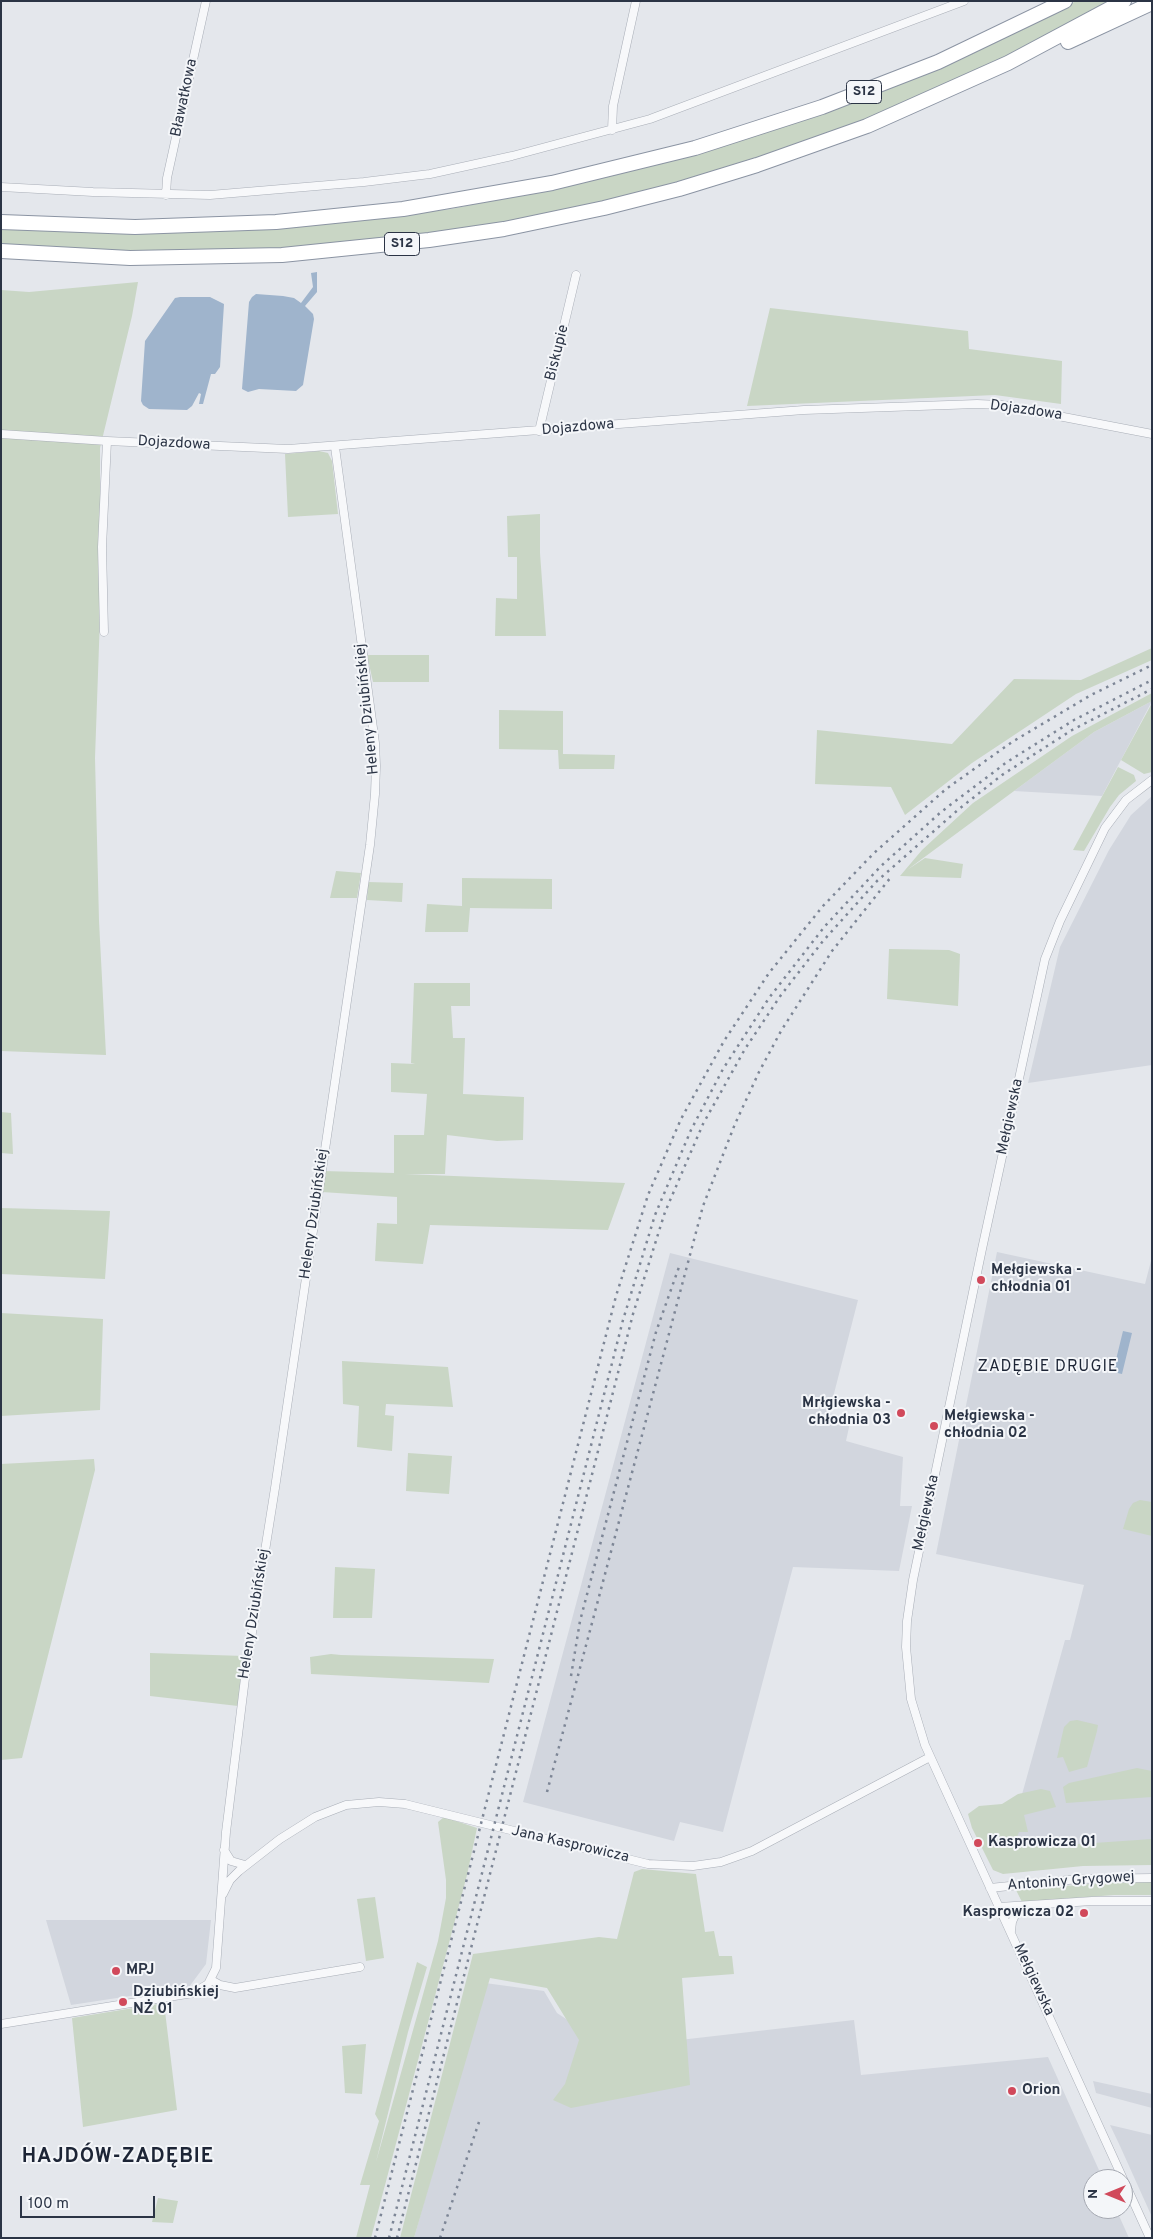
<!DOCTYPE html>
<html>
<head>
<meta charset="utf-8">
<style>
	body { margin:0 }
	#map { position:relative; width:1153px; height:2239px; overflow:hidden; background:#e4e7ec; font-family:Overpass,sans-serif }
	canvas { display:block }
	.frame { position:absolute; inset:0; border:2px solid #2b3445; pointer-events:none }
	.north { position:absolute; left:1083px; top:2169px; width:50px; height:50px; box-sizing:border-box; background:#f4f6f9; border:1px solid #a4a8b1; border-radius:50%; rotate:270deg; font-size:14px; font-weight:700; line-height:20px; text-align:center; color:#2b3445 }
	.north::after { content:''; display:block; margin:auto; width:18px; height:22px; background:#d1495b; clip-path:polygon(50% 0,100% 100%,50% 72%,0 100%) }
	.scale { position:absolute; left:20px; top:2196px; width:135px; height:22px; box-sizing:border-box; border:2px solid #2b3445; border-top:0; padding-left:6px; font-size:15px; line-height:18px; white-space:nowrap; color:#2b3445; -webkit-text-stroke:4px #f4f6f9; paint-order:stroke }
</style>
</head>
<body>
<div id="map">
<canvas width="1153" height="2239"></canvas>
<div class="frame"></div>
<div class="north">N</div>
<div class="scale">100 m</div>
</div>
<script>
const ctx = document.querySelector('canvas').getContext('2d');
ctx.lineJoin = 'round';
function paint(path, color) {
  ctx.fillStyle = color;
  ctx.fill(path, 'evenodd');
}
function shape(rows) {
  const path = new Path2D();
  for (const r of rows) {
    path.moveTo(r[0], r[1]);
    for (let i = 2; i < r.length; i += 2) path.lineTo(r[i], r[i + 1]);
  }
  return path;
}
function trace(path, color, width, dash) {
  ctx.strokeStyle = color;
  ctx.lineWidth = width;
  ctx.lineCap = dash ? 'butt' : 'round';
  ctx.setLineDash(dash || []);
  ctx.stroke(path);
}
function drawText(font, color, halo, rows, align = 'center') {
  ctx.font = font + ' Overpass,sans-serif';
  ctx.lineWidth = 4;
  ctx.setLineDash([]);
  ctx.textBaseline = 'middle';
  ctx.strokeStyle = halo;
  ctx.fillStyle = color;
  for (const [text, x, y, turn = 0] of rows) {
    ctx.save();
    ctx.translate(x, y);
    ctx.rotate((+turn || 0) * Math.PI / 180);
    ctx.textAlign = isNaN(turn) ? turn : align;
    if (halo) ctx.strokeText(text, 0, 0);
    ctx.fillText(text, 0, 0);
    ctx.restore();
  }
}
const built = shape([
	[1152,701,1102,796,1014,791,1094,732],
	[1152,796,1152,1065,1028,1083,1060,947,1109,850,1131,815],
	[997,1252,1145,1284,1152,1257,1152,1845,1004,1859,1065,1640,1070,1640,1084,1585,936,1554],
	[670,1253,858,1300,829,1413,851,1418,846,1441,903,1457,900,1506,912,1506,899,1571,793,1567,723,1832,680,1822,674,1841,523,1802],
	[46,1920,211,1920,206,1964,189,1987,71,2005],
	[485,1983,544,1991,557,2013,610,2048,854,2020,861,2075,1048,2057,1103,2179,1093,2179,1093,2209,1116,2209,1129,2238,414,2238],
	[1093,2081,1152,2094,1152,2108,1096,2093],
	[1110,2125,1152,2135,1152,2217,1120,2146]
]);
const green = shape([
	[1076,1,1112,1,961,80,844,128,768,155,637,194,531,217,455,230,374,241,291,248,170,252,87,250,1,245,1,227,89,232,170,233,292,227,451,209,603,178,696,155,839,106,1025,28],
	[138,282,132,316,100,448,100,617,95,758,99,921,106,1055,1,1051,1,290,29,292],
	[770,308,968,331,969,349,1062,361,1061,404,995,395,747,406],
	[319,451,328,453,332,461,338,514,288,517,285,454],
	[540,514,540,553,546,636,495,636,496,598,517,599,517,557,508,557,507,516],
	[1152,648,1152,660,1076,694,972,763,905,815,891,787,815,784,817,730,952,744,1014,679,1081,680],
	[367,655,429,655,429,682,373,682],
	[1152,693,1152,701,1094,732,907,870,925,858,963,864,961,878,900,876,922,850,973,803,1072,736],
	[1152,703,1152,772,1144,774,1121,760],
	[499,710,563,711,563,754,615,755,614,769,559,769,558,750,499,749],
	[1118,767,1134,775,1136,781,1119,795,1110,807,1084,851,1073,850],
	[336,871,361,873,357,898,330,898],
	[462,878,552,879,552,909,470,908,468,932,425,932,427,904,462,906],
	[368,882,403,883,402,902,367,900],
	[889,949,949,950,960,954,958,1006,887,999],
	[414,983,470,983,470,1006,451,1006,453,1038,465,1038,463,1094,524,1097,523,1140,497,1141,447,1135,445,1174,405,1174,625,1183,608,1230,430,1225,423,1264,375,1261,377,1223,397,1224,397,1197,322,1192,323,1171,394,1173,394,1135,424,1135,427,1094,391,1092,391,1063,415,1064,411,1063],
	[1,1112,11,1113,13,1154,1,1153],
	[1,1208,110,1211,105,1279,1,1274],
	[1,1313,103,1319,100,1410,1,1416],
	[342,1361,448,1367,453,1407,386,1404,385,1415,394,1416,392,1451,357,1447,359,1406,343,1404],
	[408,1453,452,1456,449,1494,406,1491],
	[94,1459,95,1470,22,1758,1,1760,1,1464],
	[1140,1500,1152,1502,1152,1536,1123,1529,1129,1509,1133,1503],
	[335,1567,375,1569,372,1618,333,1618],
	[150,1653,244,1656,238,1706,150,1696],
	[331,1654,341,1655,494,1659,489,1683,311,1674,310,1657],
	[1077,1720,1098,1725,1097,1731,1087,1767,1069,1772,1063,1757,1057,1758,1064,1727,1070,1721],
	[1137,1768,1152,1771,1152,1797,1066,1803,1063,1787,1069,1783],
	[1041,1789,1050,1791,1056,1807,1024,1815,1028,1832,1019,1832,1017,1837,1019,1841,1025,1842,1029,1838,1032,1847,1065,1840,1065,1845,1152,1839,1152,1865,1083,1866,1003,1874,993,1870,972,1828,968,1814,979,1806,1002,1804,1018,1794],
	[444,1817,477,1828,467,1875,371,2238,356,2238,370,2185,360,2185,379,2121,375,2114,417,1962,427,1967,408,2032,376,2162,438,1941,446,1898,446,1880,438,1822],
	[642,1869,696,1874,705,1932,714,1931,719,1956,732,1956,734,1974,682,1978,690,2085,571,2108,553,2100,565,2084,579,2040,547,1988,490,1978,414,2238,400,2238,473,1954,599,1937,617,1939,634,1872],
	[1114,1882,1152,1882,1152,1895,1114,1895,1022,1902,1016,1890],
	[375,1897,384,1958,366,1961,357,1899],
	[164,2003,177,2110,83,2127,72,2018],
	[366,2044,362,2094,345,2093,342,2046],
	[158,2198,178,2201,173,2223,152,2222]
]);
const water = shape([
	[317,272,317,292,305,306,313,314,314,319,303,385,296,391,259,389,248,392,242,389,249,302,252,297,256,294,283,296,294,298,301,303,313,287,311,273],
	[180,297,210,297,224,304,220,367,215,374,211,374,203,404,199,404,201,394,199,393,192,406,187,410,149,409,143,405,141,401,145,341,175,298],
	[1123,1331,1132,1333,1122,1374,1113,1372]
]);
const street = shape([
	[612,130,613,106,636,1],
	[1,187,93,192,210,195,364,182,430,174,512,156,650,119,964,1],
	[166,195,167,178,206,1],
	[539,431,576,275],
	[1,434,107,441,288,449,804,410,977,404,1001,405,1152,434],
	[104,632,102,547,107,441],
	[224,1850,231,1861,245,1865],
	[990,1888,1078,1879,1152,1878],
	[223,1894,230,1880,239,1871,280,1839,315,1817,346,1805,379,1802,405,1804,648,1864,693,1866,721,1862,752,1851,930,1757],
	[999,1907,1092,1901,1152,1901],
	[1011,1931,1012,1922,1016,1913,1027,1908],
	[211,1980,220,1985,235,1988,360,1967],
	[1,2024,193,1993,208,1984,216,1968,226,1832,246,1670,275,1488,370,845,375,794,376,766,375,743,335,447],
	[1150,2238,925,1745,911,1699,906,1647,907,1621,913,1580,982,1249,1045,959,1060,921,1105,828,1126,800,1152,780]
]);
const highway = shape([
	[1068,42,1152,3],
	[1,222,135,227,276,222,403,209,552,183,695,148,822,107,938,62,1065,1],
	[1,251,130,258,282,255,429,240,504,229,604,208,679,189,757,165,867,126,1008,63,1124,1]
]);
const rail = shape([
	[571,1676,580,1621,656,1332,679,1267],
	[547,1792,703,1206,735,1124,759,1072,781,1031,832,951,891,877],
	[375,2238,616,1296,648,1195,681,1119,724,1041,769,973,823,906,874,853,946,789,1012,742,1091,695,1152,665],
	[389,2238,623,1320,655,1215,691,1130,723,1069,769,998,825,926,881,866,941,812,1007,762,1074,720,1152,680],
	[397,2238,633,1314,665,1212,703,1124,745,1049,781,995,823,941,877,881,959,809,1002,775,1072,730,1152,689],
	[440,2238,479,2122]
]);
const markers = [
	[981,1280,5,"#d1495b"],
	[901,1413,5,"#d1495b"],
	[934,1426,5,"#d1495b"],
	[978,1843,5,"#d1495b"],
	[1084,1913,5,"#d1495b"],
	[116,1971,5,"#d1495b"],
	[123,2002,5,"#d1495b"],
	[1012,2091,5,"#d1495b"]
];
const shields = [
	[864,92,35],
	[402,244,35]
];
const shieldNames = [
	["S12",864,92],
	["S12",402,244]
];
const streetNames = [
	["Bławatkowa",185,98,-78],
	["Biskupie",558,353,-76],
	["Dojazdowa",1026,411,8],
	["Dojazdowa",578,428,-5],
	["Dojazdowa",174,444,3],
	["Heleny Dziubińskiej",368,709,-96],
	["Mełgiewska",1011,1117,-78],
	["Heleny Dziubińskiej",315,1214,-82],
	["Mełgiewska",927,1513,-78],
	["Heleny Dziubińskiej",255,1614,-81],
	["Jana Kasprowicza",570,1845,13],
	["Antoniny Grygowej",1071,1882,-4],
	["Mełgiewska",1033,1980,65]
];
const poiNames = [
	["Mełgiewska -",991,1271],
	["chłodnia 01",991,1288],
	["Mrłgiewska -",891,1404,"right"],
	["chłodnia 03",891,1421,"right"],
	["Mełgiewska -",944,1417],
	["chłodnia 02",944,1434],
	["Kasprowicza 01",988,1843],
	["Kasprowicza 02",1074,1913,"right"],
	["MPJ",126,1971],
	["Dziubińskiej",133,1993],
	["NŻ 01",133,2010],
	["Orion",1022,2091]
];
const neighbourhoodNames = [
	["ZADĘBIE DRUGIE",1048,1368]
];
const districtNames = [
	["HAJDÓW-ZADĘBIE",118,2158]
];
paint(built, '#d2d6de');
paint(green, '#c9d6c5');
paint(water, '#9fb4cc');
trace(street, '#a9aeb7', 9);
trace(highway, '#8b94a3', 16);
trace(street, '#f7f8fa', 8);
trace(highway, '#fff', 14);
trace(rail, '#7d8696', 2.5, [2.5, 5]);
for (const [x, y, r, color] of markers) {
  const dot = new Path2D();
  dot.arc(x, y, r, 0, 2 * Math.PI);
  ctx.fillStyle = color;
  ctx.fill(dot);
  trace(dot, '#f4f6f9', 2);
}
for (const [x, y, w] of shields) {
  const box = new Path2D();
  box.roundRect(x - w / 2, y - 11.5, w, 23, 4);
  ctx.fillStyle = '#f4f6f9';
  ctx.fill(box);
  trace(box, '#2b3445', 1);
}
drawText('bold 14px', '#2b3445', null, shieldNames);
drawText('15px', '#2b3445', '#f4f6f9', streetNames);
drawText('bold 15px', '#2b3445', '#f4f6f9', poiNames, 'left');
ctx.letterSpacing = '1px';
drawText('16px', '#1d2536', '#f4f6f9', neighbourhoodNames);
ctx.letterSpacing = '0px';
ctx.letterSpacing = '1px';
drawText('bold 20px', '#1d2536', '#f4f6f9', districtNames);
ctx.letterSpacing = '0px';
</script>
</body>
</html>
